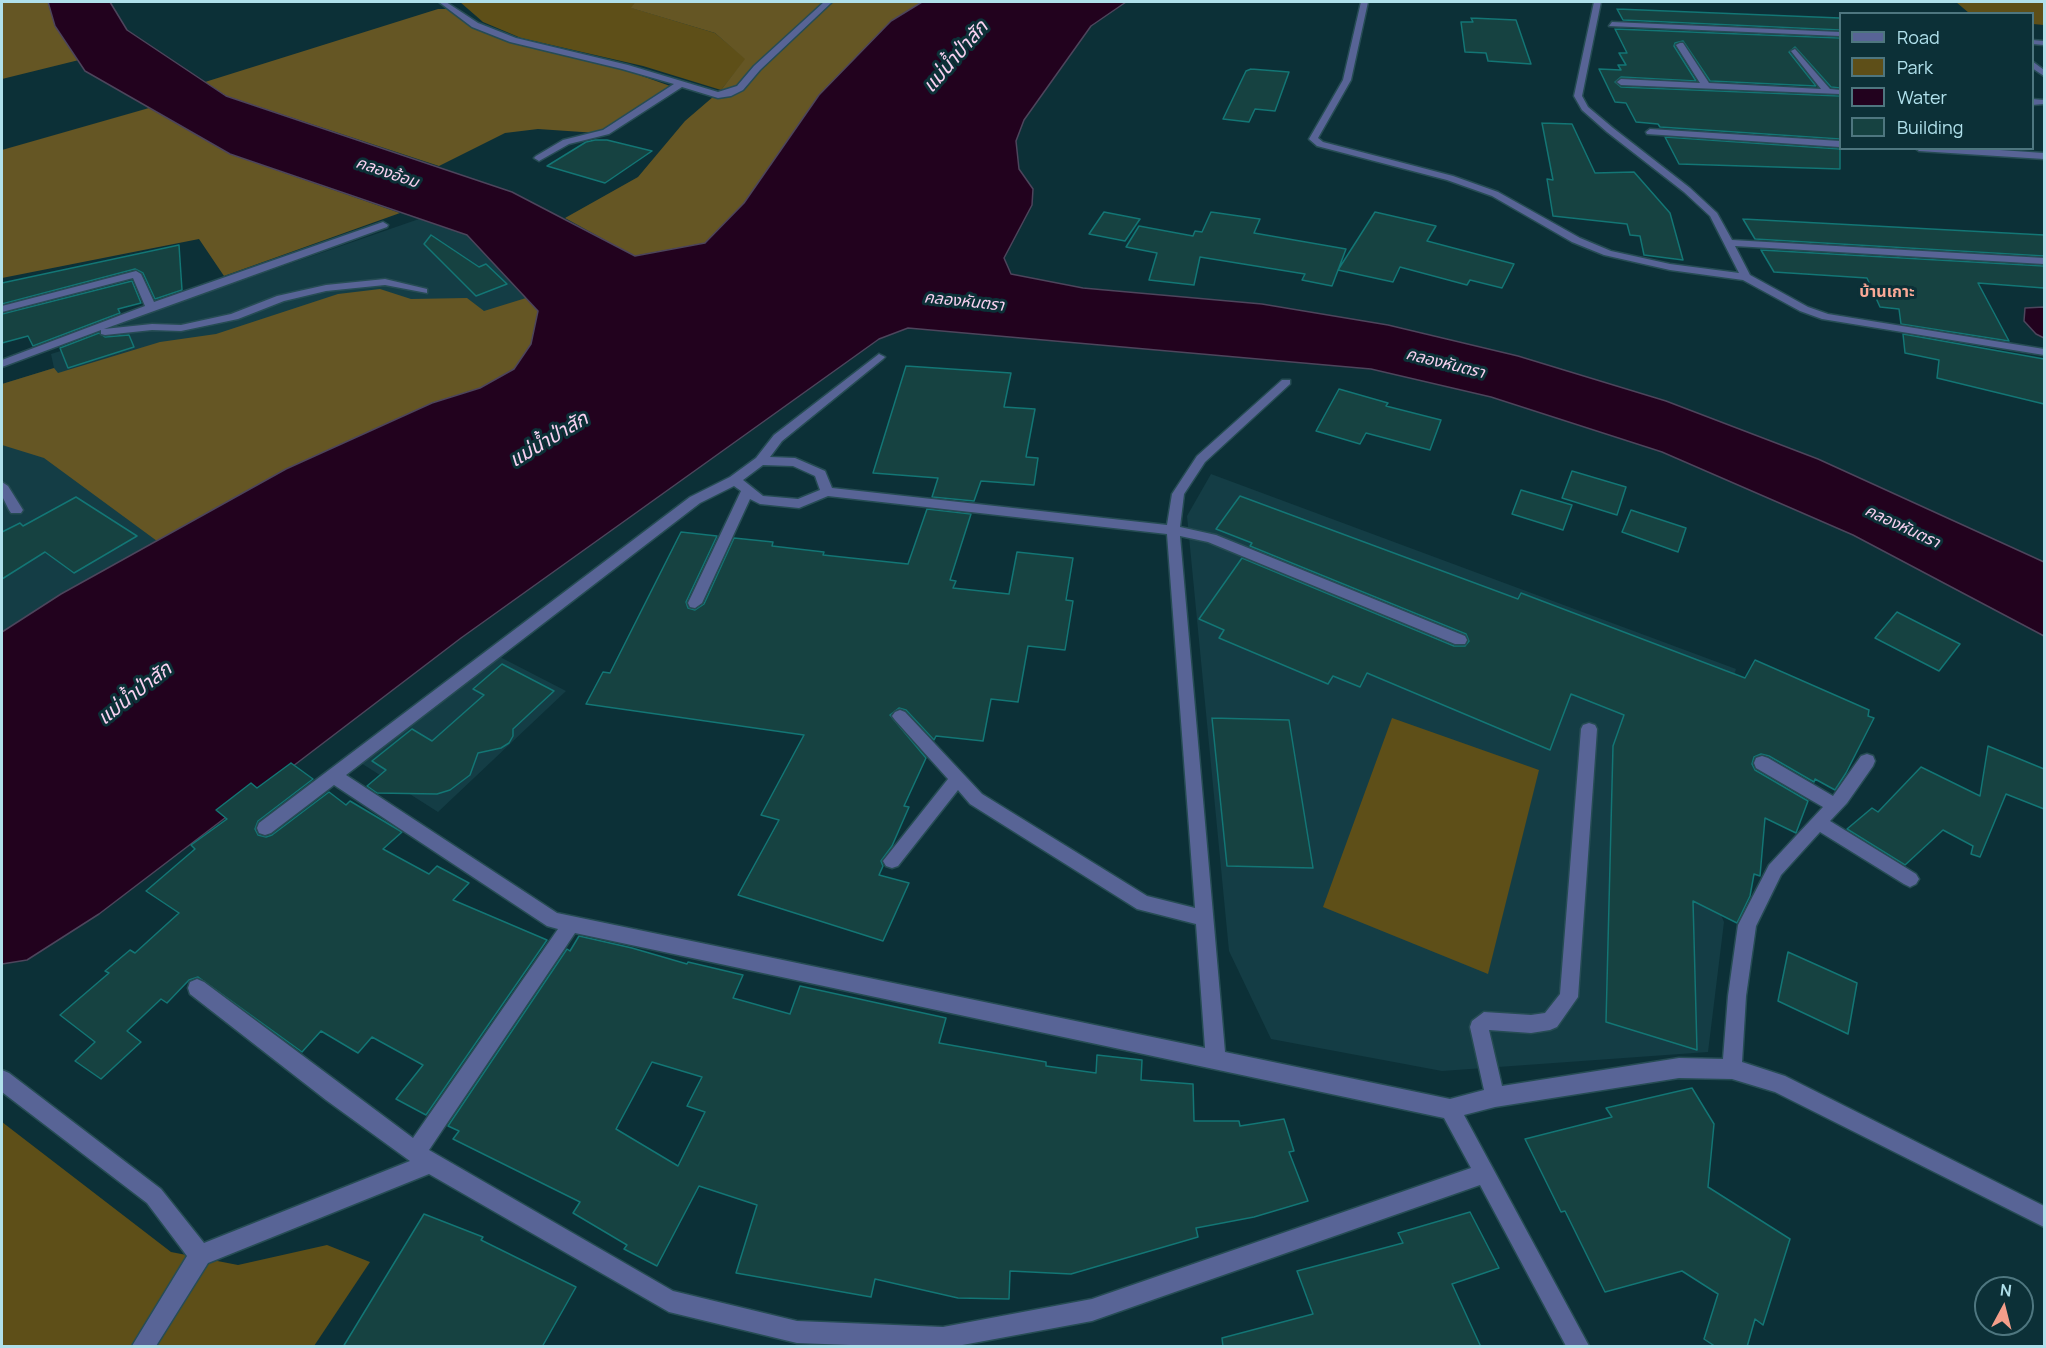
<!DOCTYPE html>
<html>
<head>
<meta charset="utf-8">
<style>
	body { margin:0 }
	#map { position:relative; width:2046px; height:1348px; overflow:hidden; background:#0c3037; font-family:Manrope,sans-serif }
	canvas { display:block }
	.frame { position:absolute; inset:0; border:3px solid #b0e0eb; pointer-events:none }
	.legend { position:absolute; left:1839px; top:12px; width:195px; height:138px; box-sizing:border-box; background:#0c3037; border:2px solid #4e767f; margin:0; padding:8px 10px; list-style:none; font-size:18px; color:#b0e0eb }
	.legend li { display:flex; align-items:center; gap:12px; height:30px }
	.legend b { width:30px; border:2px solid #4e767f }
	.north { position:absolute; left:1974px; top:1276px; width:60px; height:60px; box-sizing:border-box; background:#0c3037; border:2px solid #4e767f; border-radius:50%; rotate:7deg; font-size:16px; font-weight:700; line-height:24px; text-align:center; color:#b0e0eb }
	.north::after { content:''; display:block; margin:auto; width:21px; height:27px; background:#f49e8a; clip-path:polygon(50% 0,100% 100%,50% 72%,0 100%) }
</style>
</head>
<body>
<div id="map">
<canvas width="2046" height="1348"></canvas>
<div class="frame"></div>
<ul class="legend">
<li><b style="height:8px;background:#586496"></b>Road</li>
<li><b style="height:16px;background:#5e4f18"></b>Park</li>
<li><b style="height:16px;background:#22021e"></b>Water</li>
<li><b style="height:16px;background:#164241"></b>Building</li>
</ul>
<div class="north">N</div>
</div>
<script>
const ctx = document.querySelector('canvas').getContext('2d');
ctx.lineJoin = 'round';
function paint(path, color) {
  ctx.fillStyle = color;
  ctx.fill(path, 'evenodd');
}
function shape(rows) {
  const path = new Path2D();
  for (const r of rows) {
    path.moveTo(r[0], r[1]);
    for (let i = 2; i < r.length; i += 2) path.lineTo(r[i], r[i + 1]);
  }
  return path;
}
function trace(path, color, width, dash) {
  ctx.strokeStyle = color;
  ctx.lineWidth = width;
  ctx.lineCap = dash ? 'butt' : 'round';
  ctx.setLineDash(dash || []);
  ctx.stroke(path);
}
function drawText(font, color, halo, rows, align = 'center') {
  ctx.font = font + ' Manrope,"Noto Sans Thai",sans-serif';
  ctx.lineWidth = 6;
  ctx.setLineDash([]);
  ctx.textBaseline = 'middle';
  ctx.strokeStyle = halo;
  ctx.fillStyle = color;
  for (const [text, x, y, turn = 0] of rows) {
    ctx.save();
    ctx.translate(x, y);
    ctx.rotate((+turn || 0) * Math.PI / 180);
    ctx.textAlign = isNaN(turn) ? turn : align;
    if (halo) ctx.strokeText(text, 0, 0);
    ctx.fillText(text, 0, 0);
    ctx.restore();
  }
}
const built = shape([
	[419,219,467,235,538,311,286,469,61,594,2,632,2,384,54,368,51,354,122,332,119,323],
	[1211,474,1736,669,1698,788,1700,866,1724,922,1708,1052,1442,1071,1271,1039,1229,951,1187,516],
	[500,657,566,691,438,812,361,763]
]);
const green = shape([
	[460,2,635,2,632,8,715,33,746,59,721,90,643,66,521,38,483,22],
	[1956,2,2044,2,2044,25,2033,24,2032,14,1969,13],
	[1392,718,1539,770,1488,974,1323,907],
	[2,1122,171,1252,238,1265,327,1245,370,1262,314,1346,2,1346]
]);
const forest = shape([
	[2,2,48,2,55,26,79,60,2,79],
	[635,2,922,2,891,21,744,203,705,243,634,256,565,218,638,177,685,121,721,90,745,59,715,33,631,8],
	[438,9,447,9,472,25,508,41,628,71,673,87,597,133,538,129,505,133,439,166,226,96,205,82],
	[149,108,230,154,400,213,224,276,199,239,2,278,2,150],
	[380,289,411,299,467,298,484,311,526,298,538,311,531,344,514,369,480,388,432,403,286,469,157,541,44,458,2,445,2,384,54,368,58,373,160,342,216,334,338,294]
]);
const water = shape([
	[48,2,110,2,127,30,226,96,512,192,635,256,705,243,744,203,819,95,891,21,922,2,1126,2,1091,26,1024,120,1016,141,1019,169,1033,189,1032,205,1004,258,1011,274,1083,288,1262,304,1388,325,1518,356,1666,401,1818,459,2044,562,2044,636,1853,535,1662,452,1491,397,1371,369,908,328,879,339,461,638,99,914,27,960,2,964,2,632,61,594,286,469,432,403,480,388,514,369,531,344,538,311,467,235,230,154,85,71,55,26,48,2],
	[2044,307,2044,338,2036,334,2024,321,2025,308,2044,307]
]);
const building = shape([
	[1617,9,1840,18,1840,30,1623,20,1617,9],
	[1471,18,1516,20,1531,64,1488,61,1486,53,1465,52,1461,22,1473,22,1471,18],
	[1615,29,1840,38,1840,88,1831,87,1795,47,1789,52,1816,86,1710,81,1683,41,1675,43,1674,46,1696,81,1621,77,1615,82,1621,87,1840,96,1840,139,1660,127,1658,124,1636,122,1626,103,1615,102,1599,69,1621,70,1618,65,1626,65,1619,53,1627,53,1615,29],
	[1251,69,1289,72,1275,111,1255,109,1249,122,1223,119,1246,71,1251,69],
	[1542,123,1572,124,1595,173,1634,172,1670,213,1683,260,1644,255,1640,236,1630,235,1627,224,1553,216,1547,179,1553,180,1542,123],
	[1665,137,1840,149,1840,169,1679,164,1665,137],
	[595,140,607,140,652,151,605,183,547,166,586,142,595,140],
	[1104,212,1140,219,1125,241,1089,234,1104,212],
	[1211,212,1260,219,1254,233,1346,249,1332,286,1302,280,1305,274,1200,257,1194,285,1149,280,1157,253,1126,247,1139,226,1193,236,1195,231,1202,232,1211,212],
	[1375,212,1436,226,1427,241,1514,264,1502,288,1470,280,1467,285,1400,267,1393,282,1338,270,1375,212],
	[1743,219,2044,235,2044,256,1755,239,1743,219],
	[431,235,479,267,486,264,507,284,476,296,424,244,431,235],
	[179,245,182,290,155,299,143,273,135,269,2,304,2,283,179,245],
	[1761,250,2044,266,2044,288,1978,283,2009,341,1901,324,1899,309,1880,307,1867,278,1774,272,1761,250],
	[132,281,141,303,118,309,120,313,33,346,28,336,2,343,2,314,132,281],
	[99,333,105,337,129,335,134,347,68,368,60,348,99,333],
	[1903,334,2044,359,2044,404,1937,378,1939,360,1905,353,1903,334],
	[906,366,1011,373,1004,407,1035,409,1026,457,1038,458,1034,485,981,481,974,501,932,497,938,478,873,473,906,366],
	[1339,389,1388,403,1386,406,1441,420,1430,450,1366,433,1360,444,1316,431,1339,389],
	[1572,471,1626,487,1617,515,1562,498,1572,471],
	[1521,490,1572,505,1563,530,1512,514,1521,490],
	[1240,496,1518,599,1521,593,1745,678,1755,660,1869,710,1868,716,1874,718,1846,773,1835,790,1815,779,1814,782,1769,756,1761,754,1754,757,1752,764,1755,770,1808,801,1796,833,1765,818,1760,876,1754,874,1750,896,1737,923,1693,901,1697,1050,1606,1022,1613,746,1624,715,1571,694,1550,750,1367,673,1360,687,1333,676,1328,684,1219,638,1224,630,1199,619,1242,558,1454,646,1465,646,1469,641,1466,634,1250,546,1252,543,1216,529,1240,496],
	[76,497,137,536,74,573,45,552,2,579,2,532,20,523,23,526,76,497],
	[927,509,971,514,950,580,956,581,953,588,1009,594,1017,552,1073,558,1066,600,1073,601,1065,650,1028,646,1018,702,991,699,983,741,936,736,934,740,906,710,899,708,890,715,926,758,904,806,909,807,892,846,881,861,883,866,879,875,909,883,883,941,738,895,779,820,761,815,804,735,586,704,603,672,610,673,681,532,717,536,686,602,688,608,695,610,704,604,734,538,773,542,772,546,824,552,823,555,908,564,927,509],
	[1631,510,1686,528,1678,552,1622,532,1631,510],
	[1897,612,1960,644,1939,671,1875,638,1897,612],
	[502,664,554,691,513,729,513,736,509,743,501,748,478,753,470,775,450,790,437,794,377,793,367,786,386,770,372,761,412,729,432,741,484,695,473,689,502,664],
	[1212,718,1289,720,1313,868,1227,866,1212,718],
	[1988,746,2044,769,2044,809,2006,794,1980,857,1971,854,1973,846,1943,830,1905,865,1847,829,1872,808,1878,812,1921,767,1980,796,1988,746],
	[291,763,313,779,258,821,255,829,258,835,266,837,272,835,329,792,346,805,350,801,402,832,383,849,429,874,437,866,469,883,453,900,547,940,426,1115,396,1099,423,1065,372,1037,358,1053,321,1031,302,1052,198,977,189,980,167,1003,161,999,127,1031,141,1042,101,1079,75,1061,95,1042,60,1015,109,973,105,971,130,950,135,953,179,913,146,891,195,849,191,845,227,819,216,810,251,783,257,788,291,763],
	[579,936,632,948,687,964,688,962,743,975,733,998,790,1014,800,986,946,1018,939,1043,1046,1062,1046,1066,1096,1073,1097,1055,1142,1060,1141,1080,1193,1084,1194,1121,1239,1121,1240,1126,1284,1119,1294,1151,1289,1152,1308,1201,1254,1217,1196,1228,1198,1237,1071,1274,1010,1271,1009,1299,958,1298,875,1279,871,1297,736,1273,757,1205,699,1186,657,1266,624,1249,627,1245,573,1213,580,1202,453,1139,459,1131,448,1126,567,949,570,951,579,936],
	[652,1062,702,1077,687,1106,705,1112,678,1166,616,1129,652,1062],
	[1788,952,1857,983,1848,1034,1778,1001,1788,952],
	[1692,1088,1714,1124,1708,1187,1790,1239,1763,1325,1755,1319,1747,1347,1716,1347,1704,1339,1718,1294,1682,1271,1605,1292,1565,1211,1561,1212,1525,1139,1612,1117,1606,1108,1692,1088],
	[1470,1212,1499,1268,1452,1284,1481,1347,1223,1347,1222,1338,1313,1314,1297,1271,1403,1243,1398,1233,1470,1212],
	[424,1214,483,1237,481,1240,576,1287,542,1347,343,1347,424,1214]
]);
const minor = shape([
	[439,2,446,2,478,23,516,38,628,65,718,92,737,86,754,66,824,2,832,2,760,70,743,90,731,96,718,98,682,87,609,134,569,144,539,161,534,158,536,156,563,140,603,130,674,84,622,69,510,42,472,27,439,2],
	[1361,2,1368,2,1351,80,1318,138,1323,142,1453,176,1498,192,1580,238,1611,251,1670,264,1739,273,1710,216,1684,192,1607,132,1582,110,1574,96,1594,2,1601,2,1582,96,1588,107,1613,128,1690,188,1717,213,1732,240,2044,258,2044,264,1735,246,1750,275,1808,307,1828,314,2044,349,2044,355,1822,319,1800,311,1743,280,1670,270,1604,255,1572,242,1492,196,1447,180,1317,146,1309,139,1343,80,1361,2],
	[1612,22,1840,32,1840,36,1609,26,1612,22],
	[2032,40,2044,41,2044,45,2032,44,2032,40],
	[1680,43,1683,43,1709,83,1821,89,1791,51,1795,49,1830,89,1840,90,1840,94,1621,85,1617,82,1621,79,1700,83,1676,45,1680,43],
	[2032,61,2044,70,2044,76,2032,68,2032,61],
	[2032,99,2044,100,2044,104,2032,105,2032,99],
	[1650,129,1840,141,1840,147,1647,134,1646,132,1650,129],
	[1915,148,1970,148,2044,153,2044,159,1919,151,1915,148],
	[383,222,388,225,387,227,104,329,152,324,181,325,231,314,277,296,326,285,385,279,427,289,427,293,385,285,326,291,284,301,238,319,181,331,152,330,105,335,101,334,101,330,2,367,2,360,145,306,133,278,2,312,2,306,136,271,141,274,154,302,383,222],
	[879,354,885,357,883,359,782,441,770,457,795,458,825,471,832,488,1167,525,1172,494,1197,456,1282,380,1290,380,1290,384,1205,462,1184,494,1180,527,1216,535,1465,636,1467,640,1465,644,1455,644,1208,542,1180,536,1225,1052,1450,1099,1484,1090,1470,1027,1472,1021,1484,1012,1531,1015,1545,1013,1560,994,1581,729,1583,725,1589,723,1595,725,1597,729,1578,997,1557,1027,1550,1030,1531,1033,1489,1030,1502,1086,1679,1058,1723,1059,1728,996,1738,925,1769,865,1823,807,1756,768,1754,763,1756,758,1762,756,1768,758,1833,796,1861,756,1867,754,1873,756,1875,761,1873,766,1847,803,1830,821,1916,874,1919,879,1916,884,1910,887,1904,884,1820,832,1781,875,1756,926,1746,996,1742,1062,1785,1076,2044,1206,2044,1227,1775,1092,1732,1079,1679,1078,1495,1107,1464,1115,1589,1346,1566,1346,1480,1185,1092,1321,957,1346,877,1346,797,1343,669,1312,429,1174,208,1263,156,1346,132,1346,187,1256,147,1203,2,1092,2,1070,9,1073,161,1189,204,1243,410,1161,326,1100,190,994,188,988,190,982,197,979,204,982,413,1138,558,929,547,926,334,785,271,833,265,835,259,833,257,828,259,823,690,497,730,477,756,458,774,435,879,354],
	[763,465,793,466,815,476,820,490,798,499,763,496,743,480,763,465],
	[734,486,741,491,688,603,690,607,695,608,702,603,750,499,760,504,799,508,828,496,1167,534,1195,908,1147,896,982,794,905,712,900,710,895,712,892,716,895,720,948,779,883,861,886,866,892,868,898,866,958,790,970,804,1137,909,1196,924,1205,1048,557,913,346,775,700,503,734,486],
	[575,933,1444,1118,1471,1168,1092,1299,943,1327,797,1321,673,1291,429,1150,575,933],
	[2,482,8,486,23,510,21,513,11,513,9,510,2,496,2,482]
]);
const farWaternames = [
	["คลองอ้อม",387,173,19],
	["คลองหันตรา",964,302,6],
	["คลองหันตรา",1445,364,14],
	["คลองหันตรา",1902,527,25]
];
const farNeighbourhoodnames = [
	["บ้านเกาะ",1887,293]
];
const waterNames = [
	["แม่น้ำป่าสัก",956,57,-49],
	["แม่น้ำป่าสัก",549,440,-31],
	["แม่น้ำป่าสัก",135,694,-38]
];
paint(built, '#143d45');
paint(green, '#5e4f18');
paint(forest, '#655624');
paint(water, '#22021e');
trace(water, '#4d455c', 1.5);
paint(building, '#164241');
trace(building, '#137675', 1.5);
trace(minor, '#264c54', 3);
paint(minor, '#586496');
drawText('italic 16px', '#f8d1f0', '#0c3037', farWaternames);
drawText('bold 16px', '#faa997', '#0c3037', farNeighbourhoodnames);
drawText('italic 20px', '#f8d1f0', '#0c3037', waterNames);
</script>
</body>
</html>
